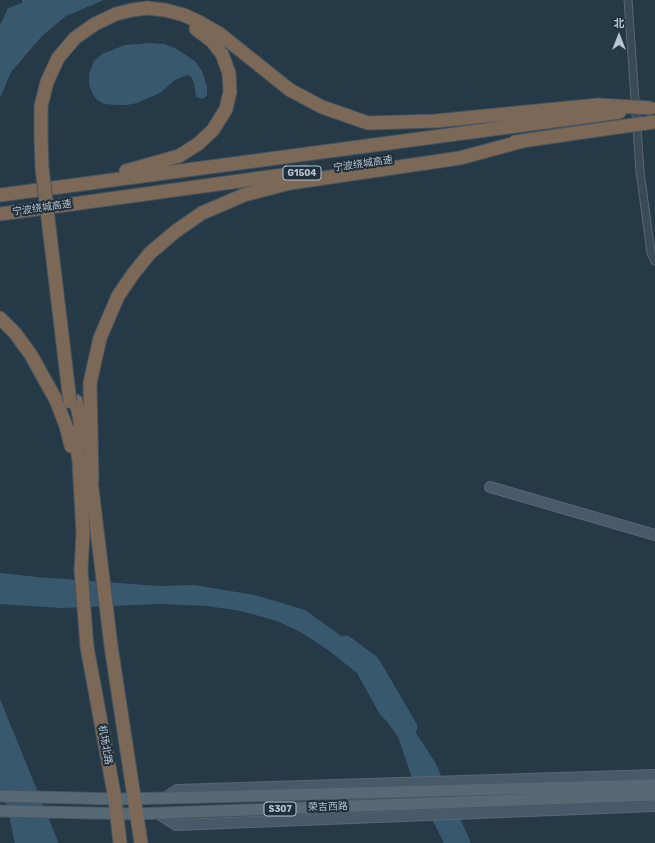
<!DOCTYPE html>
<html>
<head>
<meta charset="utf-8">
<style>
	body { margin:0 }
	#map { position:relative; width:655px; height:843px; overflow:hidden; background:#253947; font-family:Rubik,"Noto Sans SC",sans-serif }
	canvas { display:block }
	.north { position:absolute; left:599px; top:16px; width:40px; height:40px; -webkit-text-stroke:3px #1f2f3b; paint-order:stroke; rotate:0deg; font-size:11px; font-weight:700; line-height:16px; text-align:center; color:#b8c4cf }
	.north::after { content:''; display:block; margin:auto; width:14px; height:18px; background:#b8c4cf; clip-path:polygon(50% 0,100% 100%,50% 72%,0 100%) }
</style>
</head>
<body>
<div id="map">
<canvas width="655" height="843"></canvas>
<div class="north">北</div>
</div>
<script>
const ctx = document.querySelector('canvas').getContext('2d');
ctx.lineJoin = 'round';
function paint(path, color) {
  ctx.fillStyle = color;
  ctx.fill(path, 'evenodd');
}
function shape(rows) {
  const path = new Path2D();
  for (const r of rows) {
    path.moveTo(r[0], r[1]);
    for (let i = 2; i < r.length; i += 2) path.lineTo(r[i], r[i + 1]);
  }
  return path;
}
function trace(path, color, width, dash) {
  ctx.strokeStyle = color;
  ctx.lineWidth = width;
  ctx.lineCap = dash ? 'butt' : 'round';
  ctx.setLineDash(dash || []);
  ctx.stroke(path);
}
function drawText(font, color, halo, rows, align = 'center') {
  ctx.font = font + ' Rubik,"Noto Sans SC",sans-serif';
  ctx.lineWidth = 4;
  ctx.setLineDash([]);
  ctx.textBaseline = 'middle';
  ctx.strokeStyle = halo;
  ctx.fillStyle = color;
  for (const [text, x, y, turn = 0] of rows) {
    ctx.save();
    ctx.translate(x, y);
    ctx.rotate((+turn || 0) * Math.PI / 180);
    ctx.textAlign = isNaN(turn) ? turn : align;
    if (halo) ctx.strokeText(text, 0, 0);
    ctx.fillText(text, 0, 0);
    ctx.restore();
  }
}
const water = shape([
	[22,0,104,0,66,16,43,35,11,72,0,98,0,25,8,8,22,3],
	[150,43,164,44,175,48,195,61,202,71,207,86,207,96,202,99,196,97,194,83,191,77,187,75,175,80,160,93,137,103,127,105,118,105,104,104,97,100,92,93,89,84,89,74,94,61,102,54,125,45],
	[0,573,38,577,159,586,194,585,255,595,305,610,351,643,363,656,379,661,381,664,378,672,379,677,435,762,471,843,444,843,413,781,398,737,389,724,379,713,357,673,328,650,302,633,277,621,241,611,207,606,160,604,61,608,0,604],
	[0,699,57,839,58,843,19,843,18,836,0,788]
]);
const canal = shape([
	[14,820,19,843]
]);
const river = shape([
	[346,642,373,662,411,727]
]);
const street = shape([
	[628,0,640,171,651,253,655,261]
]);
const secondary = shape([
	[490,487,655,535],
	[165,798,177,790,655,775],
	[159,814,176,825,655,806]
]);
const primary = shape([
	[0,796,115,799,170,798,655,785],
	[0,811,136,814,655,795]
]);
const highway = shape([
	[147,8,165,10,184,15,199,22,220,34,290,90,322,107,368,123,435,121,598,105],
	[515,142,604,129],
	[126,171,179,156,198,144,213,130,226,109,230,92,229,73,222,54,212,41,196,29],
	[0,195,598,115],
	[0,214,305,172],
	[0,318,15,333,31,355,56,400,66,426,71,446],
	[76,401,85,445],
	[75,432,79,462,83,533,81,570,87,647,115,799,120,843],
	[90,472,111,646,141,843],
	[92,480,90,383,100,338,118,296,133,274,150,253,176,231,202,213,244,195,290,183,460,158,523,141]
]);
const highwayBridge = shape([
	[598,105,651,108],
	[598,115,620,112],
	[604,129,655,122],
	[70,402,42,168,41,136,41,106,47,82,58,58,75,38,95,24,116,14,132,10,147,8]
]);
const shields = [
	[302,173,38],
	[280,809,32]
];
const shieldNames = [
	["G1504",302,173],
	["S307",280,809]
];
const streetNames = [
	["宁波绕城高速",363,164,-8],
	["宁波绕城高速",42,208,-8],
	["机场北路",105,745,80],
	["荣吉西路",328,807,-2]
];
paint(water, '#38586e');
trace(canal, '#38586e', 8);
trace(river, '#38586e', 13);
trace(street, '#596773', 9);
trace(secondary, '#596773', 12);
trace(primary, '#475662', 13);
trace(highway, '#455460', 15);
trace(street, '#3a4a56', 7);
trace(secondary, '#485969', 10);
trace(primary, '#586976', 11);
trace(highway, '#7c6856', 13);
trace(highwayBridge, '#455460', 15, []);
trace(highwayBridge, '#7c6856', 13);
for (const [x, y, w] of shields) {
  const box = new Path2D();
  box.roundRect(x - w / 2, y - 7, w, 14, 3);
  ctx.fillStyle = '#1f2f3b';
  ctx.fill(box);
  trace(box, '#b8c4cf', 1);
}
drawText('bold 9px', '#b8c4cf', null, shieldNames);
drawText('10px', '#b8c4cf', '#1f2f3b', streetNames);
</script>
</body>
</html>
